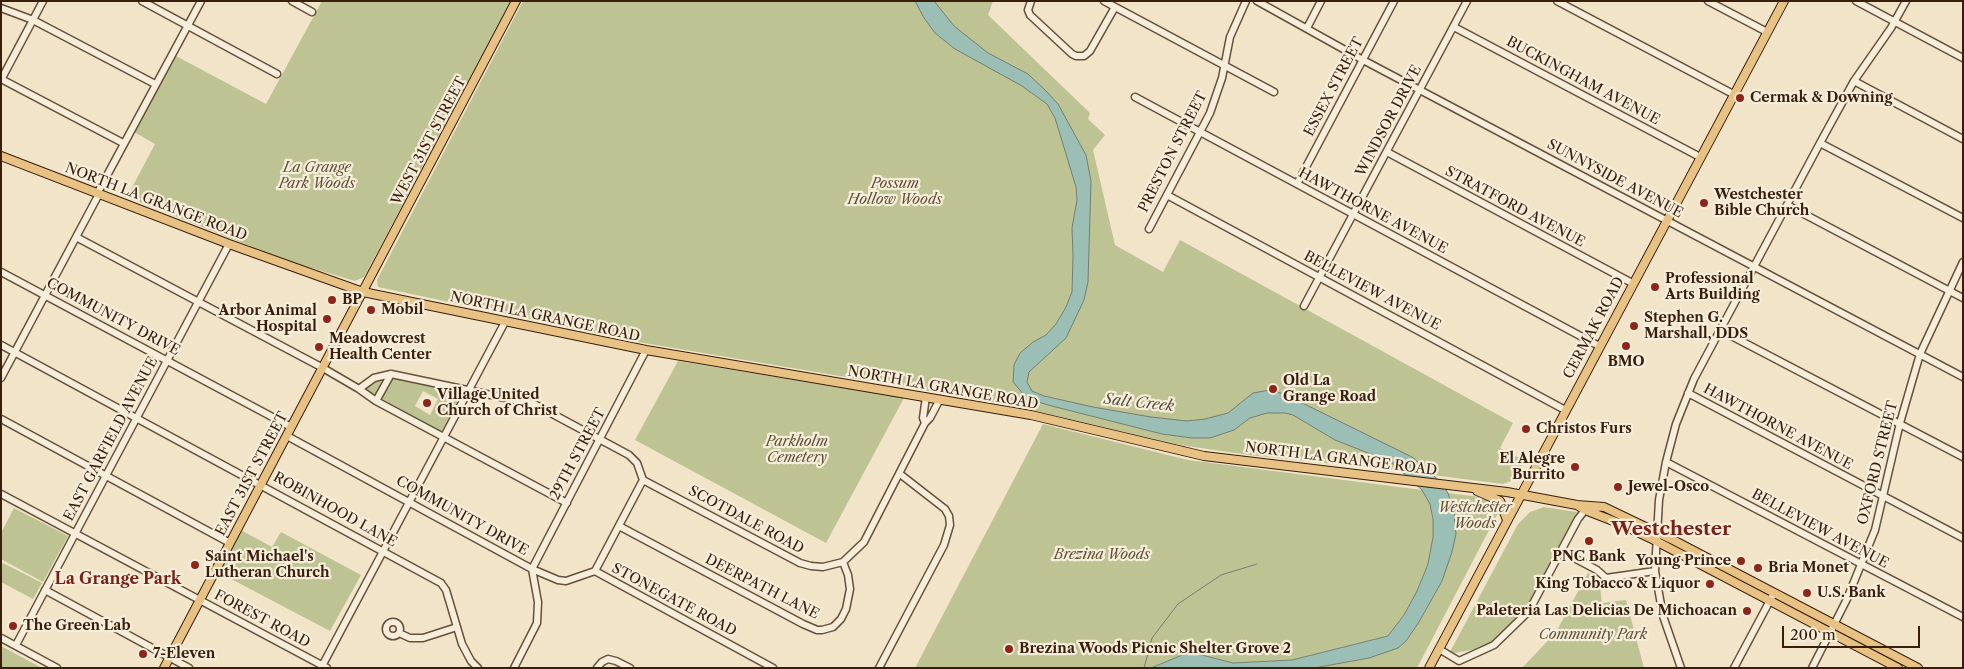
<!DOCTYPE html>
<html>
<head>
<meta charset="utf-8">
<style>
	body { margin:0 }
	#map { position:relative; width:1964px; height:669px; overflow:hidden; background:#f1e4c8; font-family:"Libre Caslon Text",serif }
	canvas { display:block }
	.frame { position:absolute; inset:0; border:2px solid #381e0b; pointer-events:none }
	.scale { position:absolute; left:1782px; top:626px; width:138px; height:22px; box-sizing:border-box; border:2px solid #381e0b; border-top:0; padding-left:6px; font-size:15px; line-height:18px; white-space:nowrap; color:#381e0b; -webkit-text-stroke:4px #f6eddb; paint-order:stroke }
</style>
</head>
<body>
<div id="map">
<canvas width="1964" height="669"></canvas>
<div class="frame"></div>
<div class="scale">200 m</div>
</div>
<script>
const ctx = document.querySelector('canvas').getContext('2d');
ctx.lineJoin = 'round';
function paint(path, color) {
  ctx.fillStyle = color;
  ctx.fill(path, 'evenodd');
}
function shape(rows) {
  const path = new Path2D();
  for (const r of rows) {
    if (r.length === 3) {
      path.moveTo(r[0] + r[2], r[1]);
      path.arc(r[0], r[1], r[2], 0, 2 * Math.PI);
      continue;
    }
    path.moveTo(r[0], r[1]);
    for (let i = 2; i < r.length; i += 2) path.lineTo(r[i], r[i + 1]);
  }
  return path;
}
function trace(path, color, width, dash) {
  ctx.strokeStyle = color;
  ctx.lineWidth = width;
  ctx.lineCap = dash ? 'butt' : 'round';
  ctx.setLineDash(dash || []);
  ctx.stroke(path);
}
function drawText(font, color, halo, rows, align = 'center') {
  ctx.font = font + ' "Libre Caslon Text",serif';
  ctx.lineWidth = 4.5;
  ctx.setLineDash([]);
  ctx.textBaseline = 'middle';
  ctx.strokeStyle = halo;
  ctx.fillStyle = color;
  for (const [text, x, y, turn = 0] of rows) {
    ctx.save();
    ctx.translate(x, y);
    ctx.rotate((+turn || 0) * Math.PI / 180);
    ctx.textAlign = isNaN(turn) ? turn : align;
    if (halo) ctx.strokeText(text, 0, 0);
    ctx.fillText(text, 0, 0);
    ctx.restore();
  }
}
const green = shape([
	[322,1,511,1,364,277,355,281,288,261,127,197,155,144,134,132,176,56,266,104],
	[523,1,993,1,988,15,1090,113,1088,119,1105,135,1093,150,1115,245,1163,272,1180,240,1513,423,1500,448,1525,461,1514,480,1503,484,1393,470,1249,455,1180,445,1006,404,644,343,378,287,377,280],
	[678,361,904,398,826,543,635,440],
	[393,377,460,392,461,397,443,431,439,431,382,399,381,397],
	[423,391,438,399,430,415,415,406],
	[375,379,380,380,381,383,376,394,372,395,366,391,365,386],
	[1043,424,1188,460,1422,490,1430,503,1433,519,1433,537,1428,564,1417,591,1404,615,1388,636,1292,660,1233,663,1194,653,1182,655,1151,668,915,668],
	[1448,493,1488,498,1497,502,1499,511,1417,668,1314,668,1369,658,1406,641,1419,622,1442,581,1454,513],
	[1544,507,1577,512,1527,608,1488,647,1449,654,1518,524,1530,512],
	[14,508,68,536,43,582,1,559,1,533],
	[239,529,272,547,281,532,361,575,330,631,216,571],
	[3,563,42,583,33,599,1,582,1,567],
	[1588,573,1599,579,1602,603,1626,600,1644,668,1522,668,1556,632],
	[1,646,42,668,1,668]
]);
const water = shape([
	[915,1,934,1,954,26,988,53,1028,74,1046,91,1058,104,1086,155,1091,181,1088,282,1084,300,1066,338,1029,372,1027,382,1032,391,1044,396,1093,407,1151,417,1187,421,1205,419,1228,413,1253,393,1270,390,1284,394,1412,457,1441,482,1448,493,1454,513,1456,534,1452,552,1442,581,1419,622,1406,641,1398,648,1369,658,1314,668,1151,668,1182,655,1194,653,1233,663,1292,660,1388,636,1404,615,1417,591,1428,564,1433,537,1433,519,1430,504,1422,490,1391,462,1335,440,1293,415,1285,413,1267,413,1250,418,1234,430,1210,438,1192,438,1162,434,1048,405,1032,400,1024,395,1013,382,1014,365,1020,353,1033,342,1046,335,1056,324,1066,307,1072,292,1073,256,1072,228,1077,200,1076,187,1055,118,1047,104,1022,86,955,49,935,33,924,18,915,1]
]);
const stream = shape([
	[1144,668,1152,638,1178,604,1221,575,1257,564]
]);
const minor = shape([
	[142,1,277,74],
	[292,1,312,12],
	[1031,1,1028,10,1030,15,1072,54,1076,56,1084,56,1090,51,1115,7],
	[1104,1,1274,92],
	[1257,1,1363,60,1963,377],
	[1557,1,1733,94],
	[1708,1,1767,32],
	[1856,1,1963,58],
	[1,8,33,20,155,84],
	[1454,27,1700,157],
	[1307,28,1321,1],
	[1,79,123,143],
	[1,80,43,1],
	[1854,81,1963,139],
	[1135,97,1599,346],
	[1820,143,1963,218],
	[1387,152,1632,283],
	[1297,184,1394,1],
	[97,194,201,1],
	[1167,195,1565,410],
	[1787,205,1963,298],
	[1149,229,1210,113,1222,78,1230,37,1246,1],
	[76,237,323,368,359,389,376,401,567,503],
	[1,272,291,427],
	[1304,306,1467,1],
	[1720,330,1963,457],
	[1,345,441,583,446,590,462,644,471,661,478,668],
	[646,350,532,569,558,580,566,581,595,571,773,668],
	[1,378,99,194],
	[359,389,374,378,391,374,534,404,629,455,637,463,643,480],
	[1688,393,1963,538],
	[376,401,391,374],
	[1,419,230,543],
	[925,423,923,418,926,397],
	[287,436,532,569,538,602,537,623,514,668],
	[1666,462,1963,617],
	[1,494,327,668],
	[619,526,803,624,817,630,822,630,833,627,841,619,846,609,850,589,848,575,843,562],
	[1561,551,1597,570,1606,578,1655,571],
	[595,571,643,480,800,563,811,566,823,567,843,562,864,542,925,423,930,418,940,399],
	[45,590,189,668],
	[393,629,7],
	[399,633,410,638,423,638,457,627],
	[1,638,57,668],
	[16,645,229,244],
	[1439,649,1459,661,1494,645,1529,611,1578,519,1585,510],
	[321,668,505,322],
	[597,668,602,662,608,659,616,661,630,668],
	[879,668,944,545,950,525,949,516,945,509,900,474],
	[1681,668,1663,616,1655,571,1659,500,1666,462,1676,424,1694,379,1820,143,1854,81,1891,28,1906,1],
	[1734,668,1774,593],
	[1812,668,1847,599,1875,530,1900,423,1920,354,1963,262]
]);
const major = shape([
	[1,156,229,244,363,292,646,350,1031,415,1204,456,1507,492,1577,505,1604,507,1675,541,1918,668],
	[1477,491,1500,501,1507,520],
	[1577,505,1585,510,1616,522,1652,539,1898,668],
	[164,668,516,1],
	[1429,668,1784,1]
]);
const markers = [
	[1740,98,5,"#8f2418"],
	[1704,203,5,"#8f2418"],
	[1655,287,5,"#8f2418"],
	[332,300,5,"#8f2418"],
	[371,310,5,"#8f2418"],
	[327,319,5,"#8f2418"],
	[1634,326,5,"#8f2418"],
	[1626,346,5,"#8f2418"],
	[319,347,5,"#8f2418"],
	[1273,389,5,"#8f2418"],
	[427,403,5,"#8f2418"],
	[1526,429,5,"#8f2418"],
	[1575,467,5,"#8f2418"],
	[1618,487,5,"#8f2418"],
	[1589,541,5,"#8f2418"],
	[1741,561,5,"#8f2418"],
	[195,565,5,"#8f2418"],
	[1758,568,5,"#8f2418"],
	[1710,584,5,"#8f2418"],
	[1807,593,5,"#8f2418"],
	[1747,611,5,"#8f2418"],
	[13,626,5,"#8f2418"],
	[1009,649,5,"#8f2418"],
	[143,654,5,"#8f2418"]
];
const streetNames = [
	["BUCKINGHAM AVENUE",1583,81,28],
	["ESSEX STREET",1334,87,-62],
	["WINDSOR DRIVE",1389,121,-62],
	["WEST 31ST STREET",429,141,-62],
	["PRESTON STREET",1173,152,-63],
	["SUNNYSIDE AVENUE",1615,179,28],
	["NORTH LA GRANGE ROAD",156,202,21],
	["STRATFORD AVENUE",1515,207,28],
	["HAWTHORNE AVENUE",1373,211,28],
	["BELLEVIEW AVENUE",1372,291,28],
	["COMMUNITY DRIVE",113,317,28],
	["NORTH LA GRANGE ROAD",545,317,12],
	["CERMAK ROAD",1594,328,-62],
	["NORTH LA GRANGE ROAD",943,388,10],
	["HAWTHORNE AVENUE",1778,427,28],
	["EAST GARFIELD AVENUE",111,439,-62],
	["29TH STREET",578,454,-62],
	["NORTH LA GRANGE ROAD",1341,459,7],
	["OXFORD STREET",1878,463,-76],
	["EAST 31ST STREET",252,474,-62],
	["ROBINHOOD LANE",335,510,29],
	["COMMUNITY DRIVE",462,516,29],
	["SCOTDALE ROAD",746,520,28],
	["BELLEVIEW AVENUE",1820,529,28],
	["DEERPATH LANE",762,587,27],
	["STONEGATE ROAD",674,600,28],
	["FOREST ROAD",262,619,28]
];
const poiNames = [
	["Cermak & Downing",1750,98],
	["Westchester",1714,195],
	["Bible Church",1714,211],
	["Professional",1665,279],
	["Arts Building",1665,295],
	["BP",342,300],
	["Mobil",381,310],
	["Arbor Animal",317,311,"right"],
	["Hospital",317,327,"right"],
	["Stephen G.",1644,318],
	["Marshall, DDS",1644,334],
	["Meadowcrest",329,339],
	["Health Center",329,355],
	["BMO",1626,362,"center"],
	["Old La",1283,381],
	["Grange Road",1283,397],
	["Village United",437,395],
	["Church of Christ",437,411],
	["Christos Furs",1536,429],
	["El Alegre",1565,459,"right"],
	["Burrito",1565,475,"right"],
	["Jewel-Osco",1628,487],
	["Saint Michael's",205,557],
	["Lutheran Church",205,573],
	["PNC Bank",1589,557,"center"],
	["Young Prince",1731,561,"right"],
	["Bria Monet",1768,568],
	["King Tobacco & Liquor",1700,584,"right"],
	["U.S. Bank",1817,593],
	["Paleteria Las Delicias De Michoacan",1737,611,"right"],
	["The Green Lab",23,626],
	["Brezina Woods Picnic Shelter Grove 2",1019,649],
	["7-Eleven",153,654]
];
const parkNames = [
	["La Grange",317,168],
	["Park Woods",317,184],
	["Possum",895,184],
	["Hollow Woods",895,200],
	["Parkholm",797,442],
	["Cemetery",797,458],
	["Westchester",1475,508],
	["Woods",1475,524],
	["Brezina Woods",1102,555],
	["Community Park",1593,635]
];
const waterNames = [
	["Salt Creek",1139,403,6]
];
const quarterNames = [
	["La Grange Park",118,579]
];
const districtNames = [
	["Westchester",1671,530]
];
paint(green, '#bec393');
paint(water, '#9bbfb5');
trace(water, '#737f71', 1);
trace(stream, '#737f71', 1);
trace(minor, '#66503a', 9);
trace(major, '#381e0b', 10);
trace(minor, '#f6eddb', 6);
trace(major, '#e8c284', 8);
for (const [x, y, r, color] of markers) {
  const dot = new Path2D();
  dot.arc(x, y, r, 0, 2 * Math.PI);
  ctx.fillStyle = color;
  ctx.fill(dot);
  trace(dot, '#f6eddb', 2);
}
drawText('14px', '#381e0b', '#f6eddb', streetNames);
drawText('bold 14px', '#381e0b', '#f6eddb', poiNames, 'left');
drawText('italic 14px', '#605034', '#f6eddb', parkNames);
drawText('italic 15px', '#564e3e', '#f6eddb', waterNames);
drawText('bold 16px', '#7a1f14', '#f6eddb', quarterNames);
drawText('bold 19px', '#7a1f14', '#f6eddb', districtNames);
</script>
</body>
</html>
